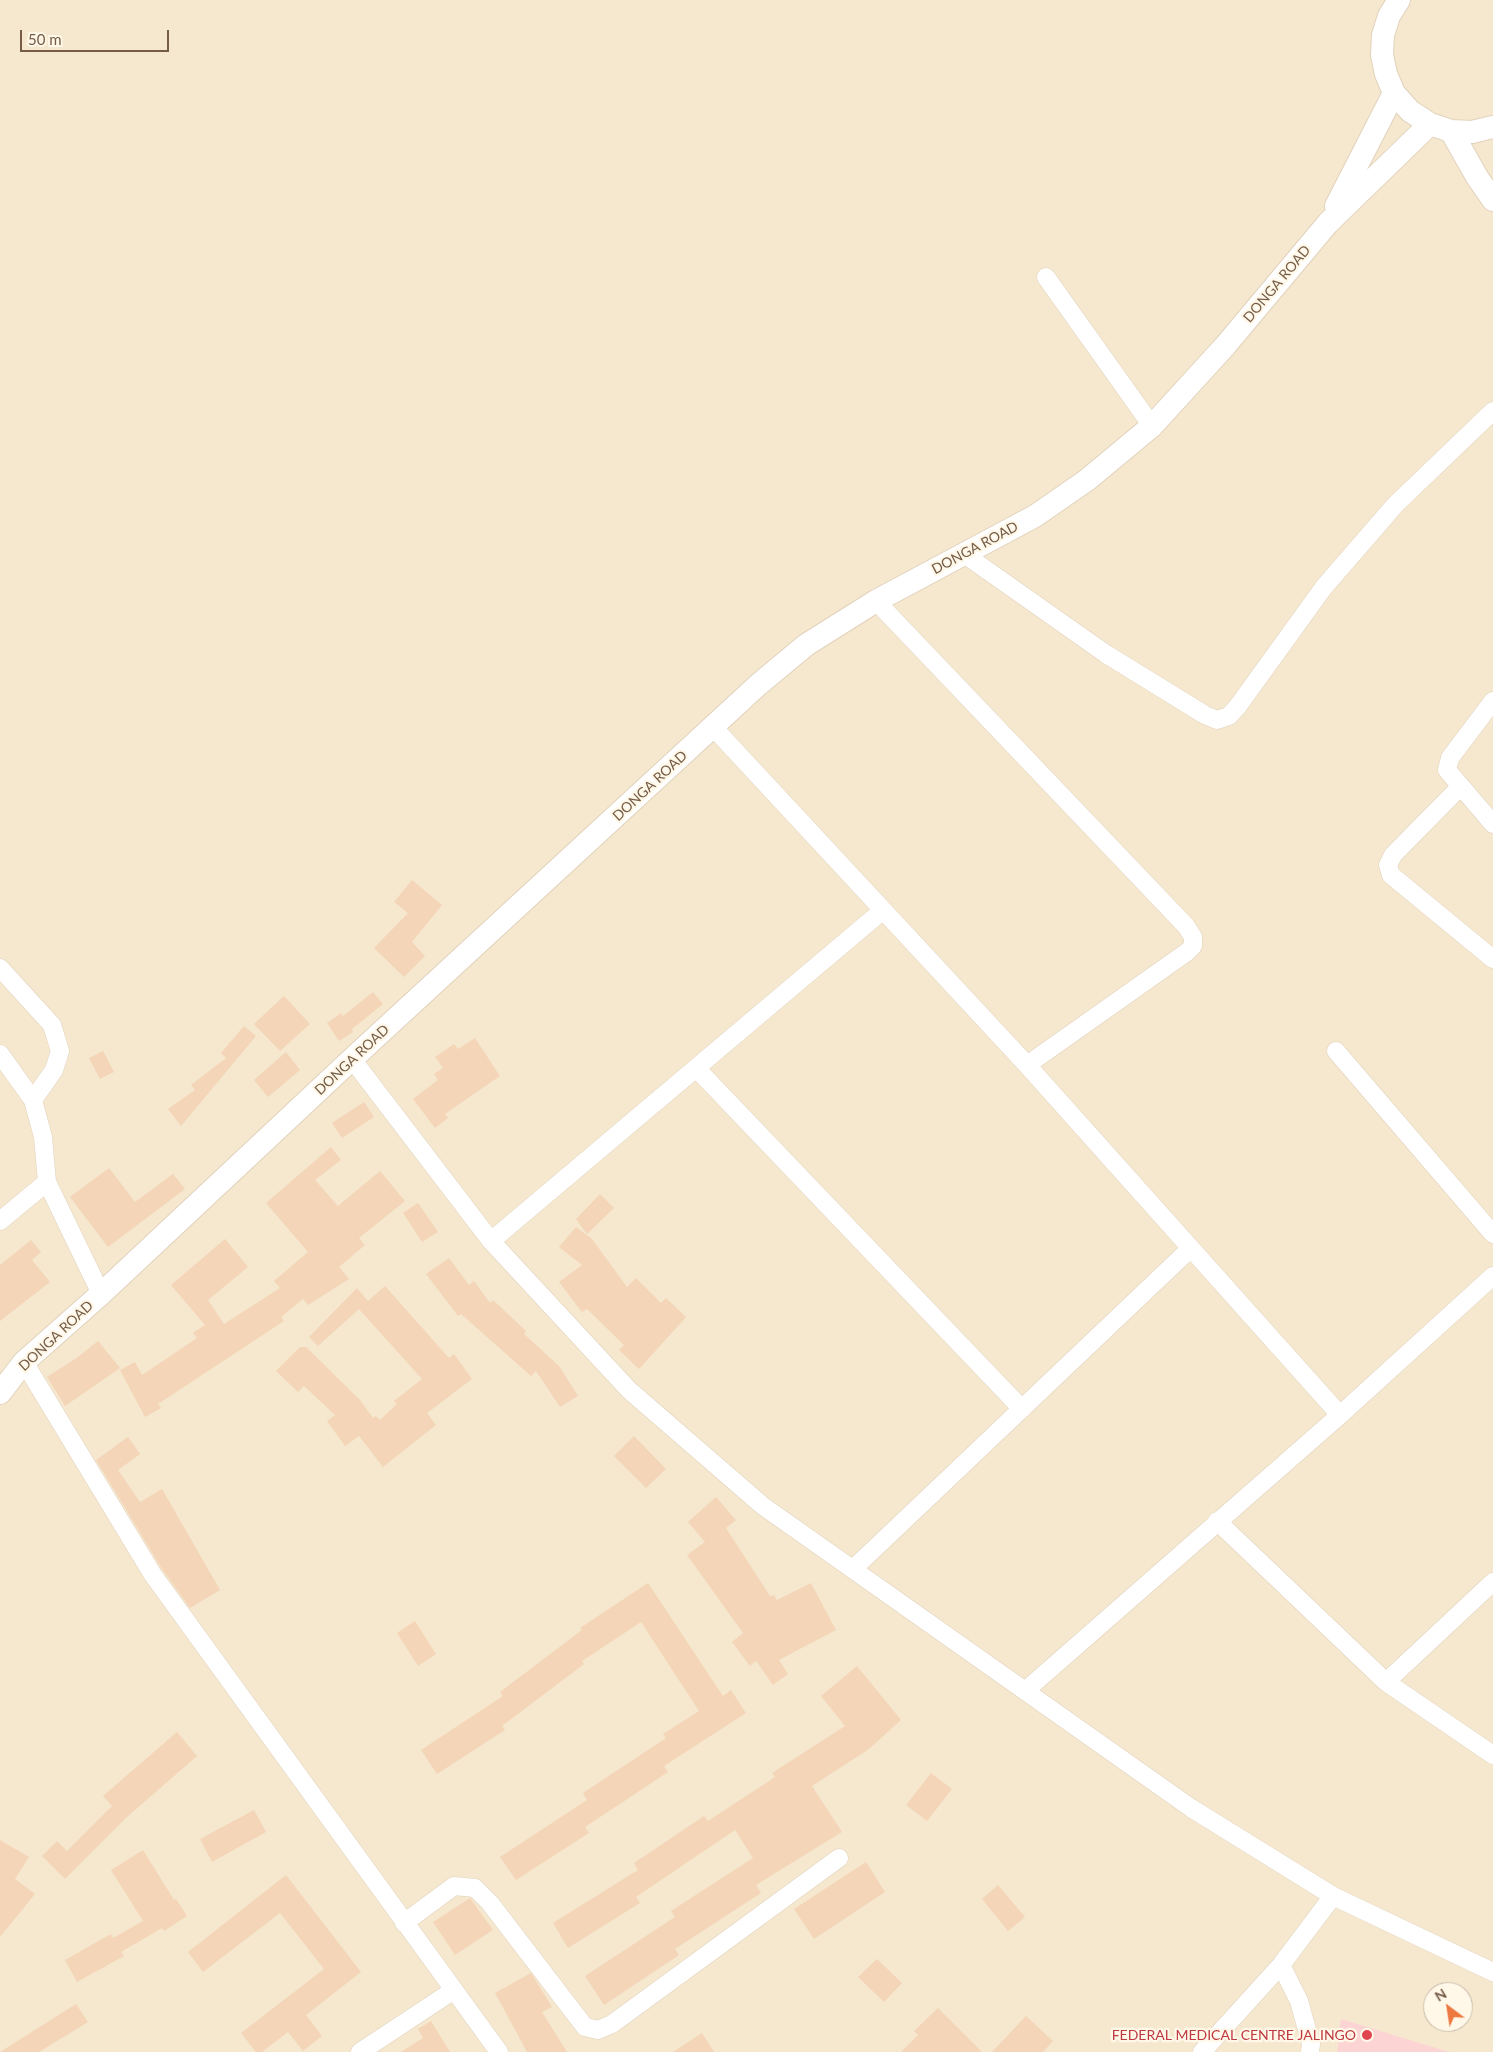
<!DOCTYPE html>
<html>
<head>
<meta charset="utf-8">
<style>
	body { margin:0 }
	#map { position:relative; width:1493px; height:2052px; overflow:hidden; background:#fdf5e1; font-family:Lato,sans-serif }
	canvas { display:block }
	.north { position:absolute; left:1423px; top:1982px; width:50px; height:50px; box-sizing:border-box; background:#fff8e8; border:1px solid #c8baa8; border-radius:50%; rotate:329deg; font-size:14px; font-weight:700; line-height:20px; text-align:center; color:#755c47 }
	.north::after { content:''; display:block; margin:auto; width:18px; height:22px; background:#ed7840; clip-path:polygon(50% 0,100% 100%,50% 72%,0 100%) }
	.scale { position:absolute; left:20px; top:30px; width:149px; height:22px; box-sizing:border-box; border:2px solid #755c47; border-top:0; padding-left:6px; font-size:15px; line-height:18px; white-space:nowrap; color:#755c47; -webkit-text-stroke:4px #fff8e8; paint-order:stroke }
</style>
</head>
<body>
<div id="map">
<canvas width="1493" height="2052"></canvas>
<div class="north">N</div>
<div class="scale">50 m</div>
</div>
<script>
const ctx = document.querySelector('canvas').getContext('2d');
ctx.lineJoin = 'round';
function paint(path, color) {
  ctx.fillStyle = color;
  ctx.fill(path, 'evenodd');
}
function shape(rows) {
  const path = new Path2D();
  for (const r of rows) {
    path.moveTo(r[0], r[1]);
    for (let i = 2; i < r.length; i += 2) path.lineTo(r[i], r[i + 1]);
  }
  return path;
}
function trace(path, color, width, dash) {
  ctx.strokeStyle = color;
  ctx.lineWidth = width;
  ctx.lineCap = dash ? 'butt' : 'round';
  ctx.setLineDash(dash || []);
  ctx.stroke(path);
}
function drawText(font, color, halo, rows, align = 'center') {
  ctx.font = font + ' Lato,sans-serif';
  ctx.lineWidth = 4.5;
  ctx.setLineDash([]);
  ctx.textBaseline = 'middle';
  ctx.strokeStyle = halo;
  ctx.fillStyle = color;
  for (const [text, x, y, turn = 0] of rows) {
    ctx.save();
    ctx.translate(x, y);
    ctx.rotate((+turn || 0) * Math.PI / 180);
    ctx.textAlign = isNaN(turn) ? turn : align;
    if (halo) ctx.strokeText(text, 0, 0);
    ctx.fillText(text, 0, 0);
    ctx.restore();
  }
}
const residential = shape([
	[0,0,1493,0,1493,2052,0,2052],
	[1433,1992,1463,1992,1463,2022,1433,2022]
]);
const medical = shape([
	[1341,2019,1449,2052,1337,2052]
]);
const building = shape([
	[412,880,442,905,412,942,425,956,404,977,374,948,408,913,394,902],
	[373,992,383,1004,352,1029,353,1032,339,1041,327,1023,341,1013,343,1016],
	[284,996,310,1024,280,1051,254,1024],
	[244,1026,256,1036,181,1126,168,1109,195,1090,191,1085,226,1058,221,1053],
	[475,1038,500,1076,445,1114,448,1118,435,1128,413,1099,438,1080,434,1074,443,1068,435,1057,454,1044,458,1049],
	[103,1051,114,1072,100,1079,89,1058],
	[286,1052,300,1070,268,1097,254,1080],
	[364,1102,374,1117,342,1138,332,1123],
	[331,1147,341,1160,315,1180,338,1206,380,1171,405,1201,359,1238,365,1245,339,1267,349,1279,308,1305,303,1299,281,1317,284,1321,158,1404,161,1408,145,1417,120,1370,135,1362,142,1375,197,1338,193,1333,205,1325,171,1285,225,1239,248,1267,208,1300,224,1324,280,1288,274,1281,308,1252,266,1203],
	[109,1168,135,1202,173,1174,185,1189,108,1247,70,1197],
	[600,1194,614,1208,587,1234,576,1219],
	[418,1203,438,1232,422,1242,403,1213],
	[576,1227,592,1239,627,1287,636,1278,661,1303,666,1298,686,1317,639,1369,619,1350,624,1345,587,1309,582,1312,559,1282,582,1265,559,1247],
	[31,1240,41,1252,32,1260,50,1282,0,1321,0,1265],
	[449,1258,469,1285,474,1281,490,1303,493,1300,526,1331,524,1334,559,1366,578,1396,560,1407,536,1371,531,1376,461,1314,458,1316,426,1274],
	[385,1286,449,1358,454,1354,472,1379,427,1413,436,1425,383,1467,359,1436,345,1446,327,1421,335,1415,304,1386,298,1392,276,1371,300,1347,306,1347,360,1400,373,1418,376,1416,380,1420,397,1404,394,1401,422,1379,359,1309,318,1346,309,1337,357,1288,368,1301],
	[98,1341,120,1368,65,1406,47,1377,78,1357],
	[634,1436,666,1469,646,1488,614,1456],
	[128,1437,140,1454,118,1470,140,1502,162,1489,220,1590,190,1608,162,1569,96,1460],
	[716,1497,736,1520,726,1528,770,1596,774,1595,777,1600,811,1583,836,1630,779,1660,788,1674,773,1685,756,1661,750,1666,732,1642,743,1633,687,1555,705,1542,688,1522],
	[648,1583,723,1696,731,1690,746,1713,664,1766,668,1772,585,1827,589,1833,516,1880,500,1857,587,1800,583,1793,666,1738,663,1734,699,1711,641,1622,582,1661,584,1664,502,1726,505,1730,437,1774,421,1750,503,1696,500,1692,582,1630,580,1628],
	[415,1621,436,1654,418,1666,397,1633],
	[857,1666,901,1720,869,1749,812,1786,842,1832,756,1885,761,1893,675,1949,679,1955,604,2005,585,1976,675,1917,671,1911,753,1858,735,1830,636,1897,640,1903,568,1948,553,1923,638,1870,634,1863,704,1816,708,1821,775,1777,772,1773,845,1726,821,1696],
	[177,1732,197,1756,127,1817,65,1879,42,1856,57,1841,67,1851,112,1806,103,1796],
	[931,1773,952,1789,927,1821,906,1805],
	[254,1810,266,1832,212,1862,200,1839],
	[0,1840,29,1857,15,1879,35,1894,0,1937],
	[143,1850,174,1900,176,1899,187,1916,164,1931,162,1928,121,1952,124,1956,77,1982,65,1960,111,1934,113,1938,143,1921,111,1870],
	[866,1862,885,1892,814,1939,794,1909],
	[286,1875,361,1972,306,2015,322,2036,303,2051,288,2032,262,2052,256,2052,241,2033,324,1969,280,1913,203,1972,188,1952],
	[998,1885,1025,1917,1008,1931,982,1899],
	[470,1898,493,1930,455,1955,433,1922],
	[877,1959,902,1983,884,2002,858,1977],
	[531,1973,552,2007,542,2012,567,2052,527,2052,495,1993],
	[76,2004,88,2022,39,2052,0,2052],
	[938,2008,982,2052,901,2052,918,2035,914,2031],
	[1026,2016,1053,2041,1043,2052,992,2052],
	[431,2021,450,2052,401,2052,423,2038,418,2029],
	[702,2033,714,2052,673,2052]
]);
const minor = shape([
	[1046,277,1152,426],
	[964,554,1106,654,1205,715,1217,720,1229,716,1238,706,1324,587,1395,505,1493,411],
	[876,601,1186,926,1193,937,1193,946,1187,952,1027,1065],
	[1493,701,1450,758,1447,770,1493,824],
	[713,727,1027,1065,1340,1415],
	[1460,787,1393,855,1388,865,1391,875,1493,959],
	[0,968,52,1025,60,1051,54,1070,33,1100],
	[1336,1051,1493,1234],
	[0,1054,33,1100,43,1137,47,1182,101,1294],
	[352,1059,491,1241,629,1390,763,1506,1191,1808,1333,1896,1493,1972],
	[696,1068,1022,1409],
	[0,1221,47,1182],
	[491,1241,882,911],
	[24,1362,153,1575,499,2052],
	[1217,1521,1386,1682,1493,1755],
	[853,1569,1191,1248],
	[1386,1682,1493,1582],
	[1025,1691,1340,1415,1493,1276],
	[404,1923,454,1886,475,1888,490,1903,585,2027,598,2030,612,2024,839,1858],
	[1281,1965,1299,2001,1311,2044,1310,2052],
	[360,2052,454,1990],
	[1202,2052,1281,1965,1333,1896]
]);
const tertiary = shape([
	[1399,0,1389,16,1383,35,1382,55,1386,74,1394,93,1410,111,1430,124,1451,131,1472,132,1493,127],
	[1451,131,1477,177,1493,200],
	[1336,206,1394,93],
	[0,1393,24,1362,101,1294,352,1059,758,685,806,645,876,601,1035,516,1087,480,1152,426,1225,346,1328,223,1430,124]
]);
const markers = [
	[1367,2035,6,"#e0444e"]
];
const streetNames = [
	["DONGA ROAD",1277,284,-50],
	["DONGA ROAD",975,548,-28],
	["DONGA ROAD",650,786,-43],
	["DONGA ROAD",352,1060,-43],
	["DONGA ROAD",56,1336,-43]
];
const healthNames = [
	["FEDERAL MEDICAL CENTRE JALINGO",1356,2035]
];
paint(residential, '#f5e8cf');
paint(medical, '#fcd4d4');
paint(building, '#f4d5b7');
trace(minor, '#e2d2bc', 19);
trace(tertiary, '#e2d2bc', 24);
trace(minor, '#fff', 18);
trace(tertiary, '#fff', 22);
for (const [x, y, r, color] of markers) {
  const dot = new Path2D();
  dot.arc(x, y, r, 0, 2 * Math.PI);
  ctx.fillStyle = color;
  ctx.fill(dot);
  trace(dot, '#fff8e8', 2);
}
drawText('14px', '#755c47', '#fff8e8', streetNames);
drawText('14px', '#be3a42', '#fff8e8', healthNames, 'right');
</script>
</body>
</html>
